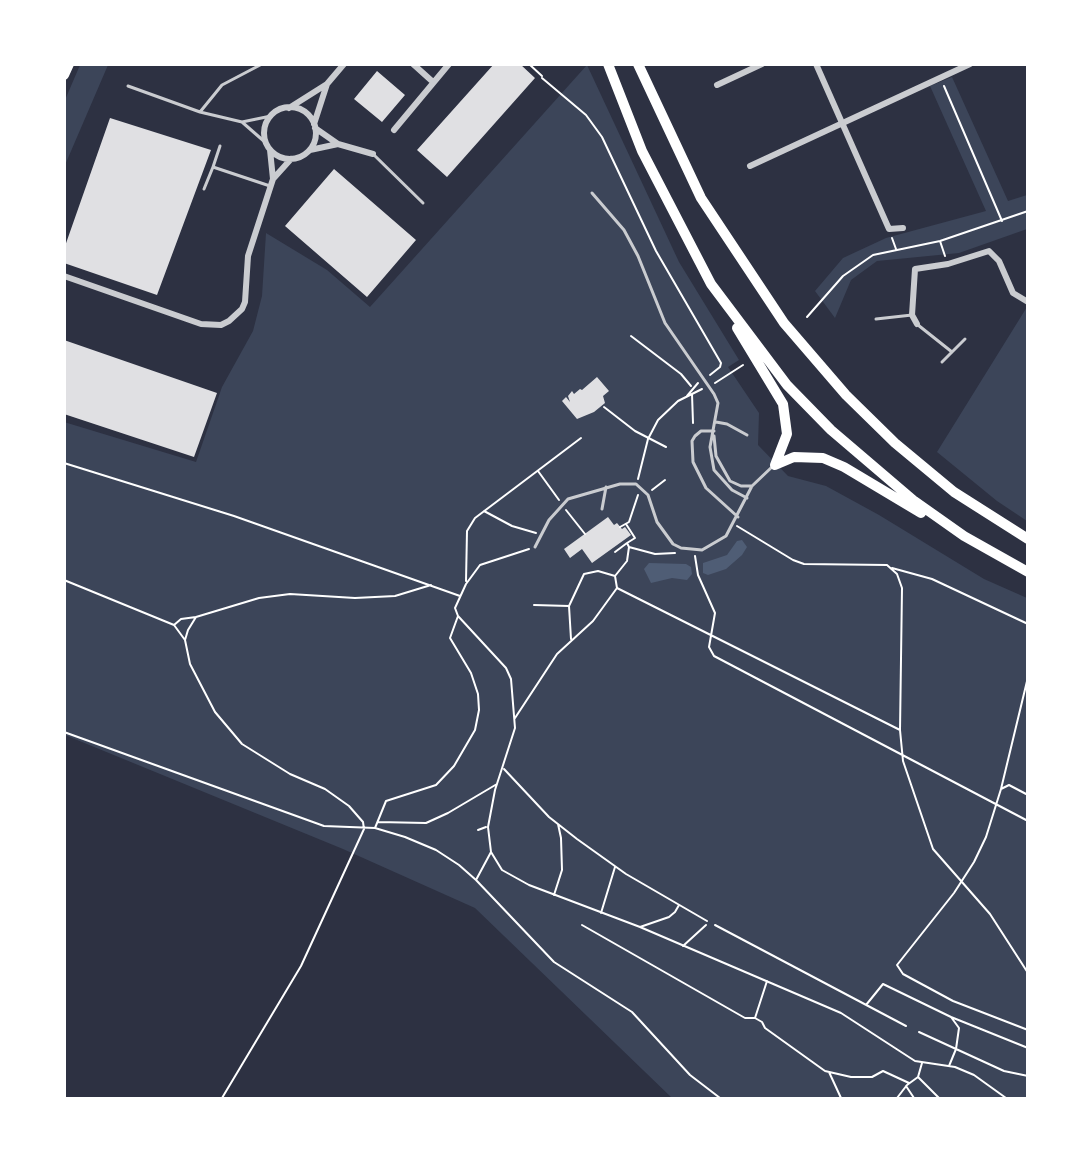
<!DOCTYPE html>
<html>
<head>
<meta charset="utf-8">
<style>
	body { margin:0 }
	#map { position:relative; width:1092px; height:1163px; overflow:hidden; background:#2d3142; font-family:Mulish,sans-serif }
	canvas { display:block }
	.frame { position:absolute; inset:0; border:66px solid #fff; pointer-events:none }
</style>
</head>
<body>
<div id="map">
<canvas width="1092" height="1163"></canvas>
<div class="frame"></div>
</div>
<script>
const ctx = document.querySelector('canvas').getContext('2d');
ctx.lineJoin = 'round';
function paint(path, color) {
  ctx.fillStyle = color;
  ctx.fill(path, 'evenodd');
}
function shape(rows) {
  const path = new Path2D();
  for (const r of rows) {
    if (r.length === 3) {
      path.moveTo(r[0] + r[2], r[1]);
      path.arc(r[0], r[1], r[2], 0, 2 * Math.PI);
      continue;
    }
    path.moveTo(r[0], r[1]);
    for (let i = 2; i < r.length; i += 2) path.lineTo(r[i], r[i + 1]);
  }
  return path;
}
function trace(path, color, width, dash) {
  ctx.strokeStyle = color;
  ctx.lineWidth = width;
  ctx.lineCap = dash ? 'butt' : 'round';
  ctx.setLineDash(dash || []);
  ctx.stroke(path);
}
const green = shape([
	[80,65,108,65,65,165,65,100],
	[587,65,679,262,739,360,728,367,759,413,758,445,788,476,826,486,879,515,984,579,1027,598,1027,1098,672,1098,475,908,343,849,65,735,64,422,196,462,222,387,253,331,262,296,266,233,327,270,370,307],
	[952,77,1008,201,1027,195,1027,229,959,253,877,261,851,280,835,318,815,291,843,258,886,238,986,211,930,86],
	[1027,307,1027,521,997,501,937,452]
]);
const water = shape([
	[742,540,747,547,742,555,726,569,708,575,703,573,703,563,727,555,737,541],
	[649,563,686,564,691,567,692,574,687,580,672,578,651,583,644,569]
]);
const building = shape([
	[494,64,520,64,535,78,447,177,417,150],
	[377,71,405,95,382,122,354,99],
	[110,118,211,150,157,295,64,263,64,249],
	[334,169,416,240,367,297,285,226],
	[64,340,217,393,194,457,64,414],
	[597,377,609,391,603,396,605,403,594,412,577,419,562,401,566,397,570,402,568,396,572,391,574,394,580,389,582,390],
	[608,517,614,525,617,523,622,529,625,527,631,535,592,563,582,549,570,558,564,549]
]);
const path = shape([
	[529,64,542,76],
	[542,78,586,115,602,137,656,251,721,363,720,367,710,375],
	[944,86,1002,221],
	[892,238,896,249],
	[940,241,945,256],
	[807,317,843,276,873,255,940,241,1028,211],
	[631,336,681,374,691,386],
	[715,383,743,365],
	[692,394,693,423],
	[687,396,698,383],
	[604,407,635,431,666,447],
	[64,463,234,516,460,596],
	[538,471,559,500],
	[638,479,648,439,658,420,678,401,702,389],
	[652,490,665,480],
	[566,510,585,534],
	[484,511,512,526,536,533],
	[626,524,635,538,627,543,629,547],
	[737,526,793,560,804,564,887,565,897,574,902,588,900,730,903,761,933,849,990,914,1028,973],
	[620,527,629,522,638,495],
	[529,549,480,565,466,584,455,608,458,616,506,668,511,679,515,728,495,790,488,827,491,852,502,870,529,885,640,927,841,1013,915,1061,955,1067,974,1075,1006,1098],
	[615,552,627,543],
	[675,553,655,554,629,547,627,561,615,576,617,588,900,730],
	[695,556,698,575,715,613,709,647,714,656,1028,821],
	[892,568,932,579,1028,624],
	[64,580,174,625,185,640],
	[466,581,467,531,475,518,581,438],
	[534,605,569,606],
	[174,625,181,619,196,617],
	[571,639,569,606,584,574,598,571,615,576],
	[515,718,557,654,593,621,617,588],
	[64,732,324,826,375,828,405,837,436,850,459,865,476,880,554,962,632,1012,690,1075,720,1098],
	[504,769,549,817,577,839,626,874,707,921],
	[1001,789,1028,677],
	[1028,795,1009,785,1001,789,986,837,974,862,954,893,897,965,903,974,953,1001,1028,1030],
	[378,822,426,823,448,813,497,784],
	[375,828,386,801,436,785,454,766,475,730,479,710,478,694,471,673,450,638,458,616],
	[478,830,486,827],
	[476,880,491,852],
	[554,895,562,870,561,838,558,824],
	[601,913,615,867],
	[582,925,745,1018,755,1018,762,1022,765,1028,825,1071,851,1077,872,1077,883,1071,909,1083],
	[715,925,906,1026],
	[640,927,669,917,675,912,679,905],
	[683,946,706,925],
	[866,1005,883,984,951,1017,959,1028,956,1049,949,1066],
	[951,1017,1028,1048],
	[755,1018,767,981],
	[919,1032,1004,1071,1028,1076],
	[829,1072,841,1098],
	[918,1077,939,1098],
	[906,1086,914,1098],
	[222,1098,301,966,364,829,363,822,349,806,325,789,290,774,242,744,215,712,190,664,185,640,188,630,196,617,259,598,290,594,355,598,395,596,431,585],
	[897,1098,907,1085,918,1077,922,1063]
]);
const service = shape([
	[128,86,200,112,242,122,271,116],
	[200,112,222,85,262,64],
	[242,122,266,143],
	[220,146,213,167,270,186],
	[373,154,423,203],
	[204,189,213,167],
	[592,193,624,230,638,256,665,323,714,394,718,403,710,447,714,470,732,490,747,498],
	[876,319,912,315],
	[918,325,952,352],
	[942,362,965,339],
	[716,422,727,424,747,435],
	[714,431,701,431,695,436,692,441,693,462,706,488,738,517],
	[714,436,716,456,730,481,741,486,752,486],
	[602,509,606,487],
	[535,547,549,520,568,499,620,484,636,484,648,495,657,522,673,544,681,548,702,550,726,536,752,486,773,466]
]);
const minor = shape([
	[413,64,433,82],
	[816,64,889,229,903,228],
	[717,85,762,64],
	[290,133,26],
	[289,108,327,84,344,64],
	[314,124,327,84],
	[315,128,338,144,373,154],
	[394,130,449,64],
	[270,150,273,179],
	[310,150,338,144],
	[750,166,970,64],
	[64,276,201,324,221,325,229,321,242,309,245,302,248,256,273,179,291,159],
	[917,324,912,315,915,269,948,264,989,251,999,261,1013,293,1028,302]
]);
const trunk = shape([
	[608,64,642,151,711,284,787,385,831,430,913,500,964,536,1028,572],
	[638,64,701,198,784,323,846,395,895,443,954,492,1028,539],
	[64,75,69,64],
	[737,328,783,404,787,434,775,465],
	[775,465,794,457,823,458,844,467,921,513]
]);
paint(green, '#3c4559');
paint(water, '#4f5d75');
paint(building, '#e0e0e3');
trace(path, '#fff', 2);
trace(service, '#caccd0', 3);
trace(minor, '#caccd0', 6);
trace(trunk, '#fff', 10);
</script>
</body>
</html>
